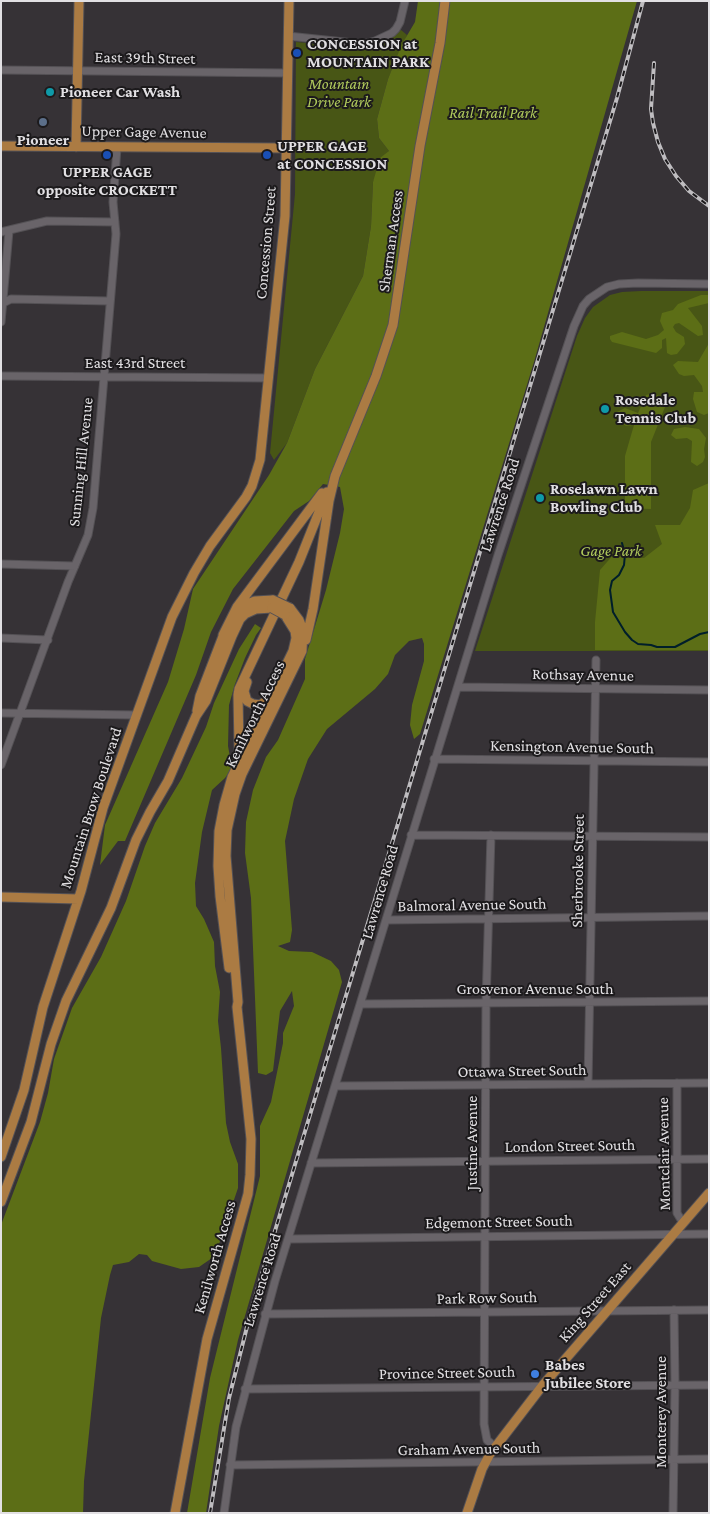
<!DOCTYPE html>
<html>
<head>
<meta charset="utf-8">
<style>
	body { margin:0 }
	#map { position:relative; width:710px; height:1514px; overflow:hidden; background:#363236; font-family:"Crimson Pro",serif }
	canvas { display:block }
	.frame { position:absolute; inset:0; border:2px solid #e2e0e3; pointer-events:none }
</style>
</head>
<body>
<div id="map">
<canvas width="710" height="1514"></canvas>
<div class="frame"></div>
</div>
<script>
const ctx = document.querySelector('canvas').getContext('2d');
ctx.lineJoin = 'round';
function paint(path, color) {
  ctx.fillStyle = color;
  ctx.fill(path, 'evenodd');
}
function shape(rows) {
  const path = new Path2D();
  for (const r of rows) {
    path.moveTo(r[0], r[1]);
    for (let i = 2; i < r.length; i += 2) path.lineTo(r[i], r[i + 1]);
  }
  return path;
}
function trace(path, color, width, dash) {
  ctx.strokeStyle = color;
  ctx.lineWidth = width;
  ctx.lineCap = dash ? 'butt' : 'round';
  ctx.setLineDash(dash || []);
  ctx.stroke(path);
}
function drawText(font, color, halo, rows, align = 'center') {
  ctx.font = font + ' "Crimson Pro",serif';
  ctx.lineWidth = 4;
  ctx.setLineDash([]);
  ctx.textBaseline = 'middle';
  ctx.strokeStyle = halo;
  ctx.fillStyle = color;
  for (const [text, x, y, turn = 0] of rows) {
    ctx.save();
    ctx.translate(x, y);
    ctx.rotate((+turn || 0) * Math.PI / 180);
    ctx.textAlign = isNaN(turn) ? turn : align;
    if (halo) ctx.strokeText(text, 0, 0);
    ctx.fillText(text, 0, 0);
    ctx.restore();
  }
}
const green = shape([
	[401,30,407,35,388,79,377,119,379,138,389,151,373,182,371,226,363,276,315,369,287,443,274,460,270,453,295,194,296,42,362,48,378,44],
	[641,291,709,291,709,651,475,651,577,336,585,318,593,307,610,295,622,292]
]);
const forest = shape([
	[418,1,637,1,534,362,420,734,414,739,410,725,412,705,424,661,424,644,422,638,409,641,395,655,388,674,375,689,327,729,308,759,294,799,285,841,292,930,290,942,278,946,289,951,312,952,331,961,339,970,342,982,238,1340,219,1426,206,1513,187,1513,210,1378,260,1176,260,1126,271,1102,283,1043,283,1033,294,1006,292,991,280,1011,273,1071,266,1075,258,1073,251,898,245,853,246,822,253,790,266,757,278,740,305,679,305,659,326,590,340,533,344,509,340,487,323,484,309,501,294,511,233,589,211,632,196,675,125,841,118,841,100,865,105,825,168,682,184,629,193,589,269,475,287,443,315,369,363,276,371,226,373,182,380,158,389,151,379,138,377,119,388,79,402,44,415,22],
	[701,295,709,295,709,303,688,308,702,326,703,335,698,336,679,323,675,324,673,327,676,332,684,337,685,344,677,354,671,355,667,353,666,338,662,340,662,348,656,353,612,342,610,339,610,336,622,332,646,339,658,335,664,330,660,321,662,313,673,310,678,304],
	[709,343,709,413,704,415,697,412,693,399,694,392,703,392,702,386,694,375,684,376,679,374,673,365,678,361,698,362],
	[654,393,662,398,665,407,651,442,651,509,625,508,625,456,634,425,626,426,619,421,615,416,617,412,625,408,638,413,646,395],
	[685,427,699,429,706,438,704,449,705,457,703,462,697,466,691,462,692,441,687,438,676,439,671,435,674,429],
	[709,483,709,650,595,650,595,622,600,570,621,546,632,558,644,558,662,544,655,525,680,525,690,508,693,490],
	[255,624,261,628,256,635,245,658,235,684,229,705,228,746,232,768,225,778,212,790,202,832,195,883,196,906,204,919,214,942,215,966,220,992,218,1021,221,1048,226,1123,230,1142,238,1164,238,1188,215,1256,199,1267,181,1269,152,1261,147,1255,139,1254,129,1262,113,1265,110,1275,101,1318,84,1481,83,1513,1,1513,1,1225,40,1122,48,1093,54,1059,72,1008,101,957,126,901,145,846,155,823,182,778,206,727,214,703,239,649]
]);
const stream = shape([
	[622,543,625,554,624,565,619,575,612,581,610,590,613,612,625,632,632,640,638,644,651,645,657,647,675,647,700,634,709,632]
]);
const minor = shape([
	[288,36,363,44,375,41,392,33,396,29,400,22,405,1],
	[1,70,287,73],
	[1,232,47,221,115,222],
	[1,304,11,299,110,301],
	[1,322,9,231],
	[1,376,269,378],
	[1,564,75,566],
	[1,638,48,640],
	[458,687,709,690],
	[1,713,137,715],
	[434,759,709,762],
	[1,765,68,582,88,535,93,508,116,234,113,202,117,148],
	[411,835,709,837],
	[491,835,486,1003,484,1424,487,1440,495,1447],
	[387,920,709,916],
	[361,1004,709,1001],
	[677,1083,677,1213,683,1223],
	[588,1084,596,660],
	[336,1086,709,1083],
	[311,1163,709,1159],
	[289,1239,709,1234],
	[265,1314,709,1310],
	[245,1389,709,1385],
	[230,1465,709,1459],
	[224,1513,236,1427,275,1281,498,555,574,326,583,306,589,299,607,287,619,284,638,283,709,284],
	[673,1513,675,1385,674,1310]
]);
const major = shape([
	[1,146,286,148],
	[76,147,79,1],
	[238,610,242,606,255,601,273,600],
	[223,635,237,607,322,493],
	[306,640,313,609,329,501,335,476,376,376,393,325,420,146,440,43,445,1],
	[247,682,244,691,247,701,253,704,260,705,269,699],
	[197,711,200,696,225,631],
	[237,759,239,748,238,695,239,689,299,562,327,492],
	[1,897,78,899],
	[229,968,220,896,218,866,219,831,224,805,232,777,293,651,296,638,295,631,285,615],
	[1,1157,24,1090,43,1007,81,891,103,808,172,617,194,573,210,546,246,497,252,486,260,460,285,216,289,1],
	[1,1202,31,1122,51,1044,66,1001,111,908,136,840,150,812,168,781,196,716,206,701,232,636,240,619,245,614,256,609,272,608],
	[175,1513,207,1339,248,1194,250,1175,251,1139,237,1007,238,1002,226,856,227,830,235,794,242,774,302,651,303,630,299,620,290,608],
	[467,1513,482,1469,490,1454,543,1385,709,1193]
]);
const rail = shape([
	[654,63,651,109,653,123,658,142,665,159,676,176,689,191,709,206],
	[210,1513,229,1398,252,1307,617,98,643,1]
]);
const majorBridge = shape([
	[273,600,290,608],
	[272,608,285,615]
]);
const markers = [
	[297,53,5,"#1a4fb4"],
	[50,92,5,"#0f9aa8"],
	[43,122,5,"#5c6f8a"],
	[107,155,5,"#1a4fb4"],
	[267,155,5,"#1a4fb4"],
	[605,409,5,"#0f9aa8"],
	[540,498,5,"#0f9aa8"],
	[535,1374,5,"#3f7fe0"]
];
const poiNames = [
	["CONCESSION at",307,44],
	["MOUNTAIN PARK",307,62],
	["Pioneer Car Wash",60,92],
	["Pioneer",43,140,"center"],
	["UPPER GAGE",277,146],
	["at CONCESSION",277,164],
	["UPPER GAGE",107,172,"center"],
	["opposite CROCKETT",107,190,"center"],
	["Rosedale",615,400],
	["Tennis Club",615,418],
	["Roselawn Lawn",550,489],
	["Bowling Club",550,507],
	["Babes",545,1365],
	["Jubilee Store",545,1383]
];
const streetNames = [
	["East 39th Street",145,58,1],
	["Upper Gage Avenue",144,132,1],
	["Sherman Access",391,241,-82],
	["Concession Street",266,243,-85],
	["East 43rd Street",135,363],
	["Sunning Hill Avenue",81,462,-84],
	["Lawrence Road",500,505,-72],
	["Rothsay Avenue",583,675,1],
	["Kenilworth Access",255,714,-64],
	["Kensington Avenue South",572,747,1],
	["Mountain Brow Boulevard",91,808,-72],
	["Sherbrooke Street",578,871,-89],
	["Lawrence Road",380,892,-74],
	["Balmoral Avenue South",472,905,-1],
	["Grosvenor Avenue South",535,989],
	["Ottawa Street South",522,1071,-1],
	["Justine Avenue",472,1143,-90],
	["London Street South",570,1146,-1],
	["Montclair Avenue",664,1154,-91],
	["Edgemont Street South",499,1222,-1],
	["Kenilworth Access",215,1257,-74],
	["Lawrence Road",262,1280,-73],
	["Park Row South",487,1298,-1],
	["King Street East",595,1302,-49],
	["Province Street South",447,1373,-1],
	["Monterey Avenue",661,1412,-90],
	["Graham Avenue South",469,1449,-1]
];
const parkNames = [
	["Mountain",339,84],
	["Drive Park",339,102],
	["Rail Trail Park",493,113],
	["Gage Park",611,551]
];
paint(green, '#485615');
paint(forest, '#5c6e16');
trace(stream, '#001e2a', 2);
trace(minor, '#545155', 9);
trace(major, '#545155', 11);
trace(minor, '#696469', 7);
trace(major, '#ab7b43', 9);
trace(rail, '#bfbdc0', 4);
trace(rail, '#1c1a1c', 2, [5.5]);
trace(majorBridge, '#545155', 11, []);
trace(majorBridge, '#ab7b43', 9);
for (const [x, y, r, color] of markers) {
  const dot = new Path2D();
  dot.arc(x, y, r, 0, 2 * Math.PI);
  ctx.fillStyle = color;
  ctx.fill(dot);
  trace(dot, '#1c1a1c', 2);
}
drawText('bold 16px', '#e2e0e3', '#1c1a1c', poiNames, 'left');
drawText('16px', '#e2e0e3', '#1c1a1c', streetNames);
drawText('italic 16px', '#b1cb5c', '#1c1a1c', parkNames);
</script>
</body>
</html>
